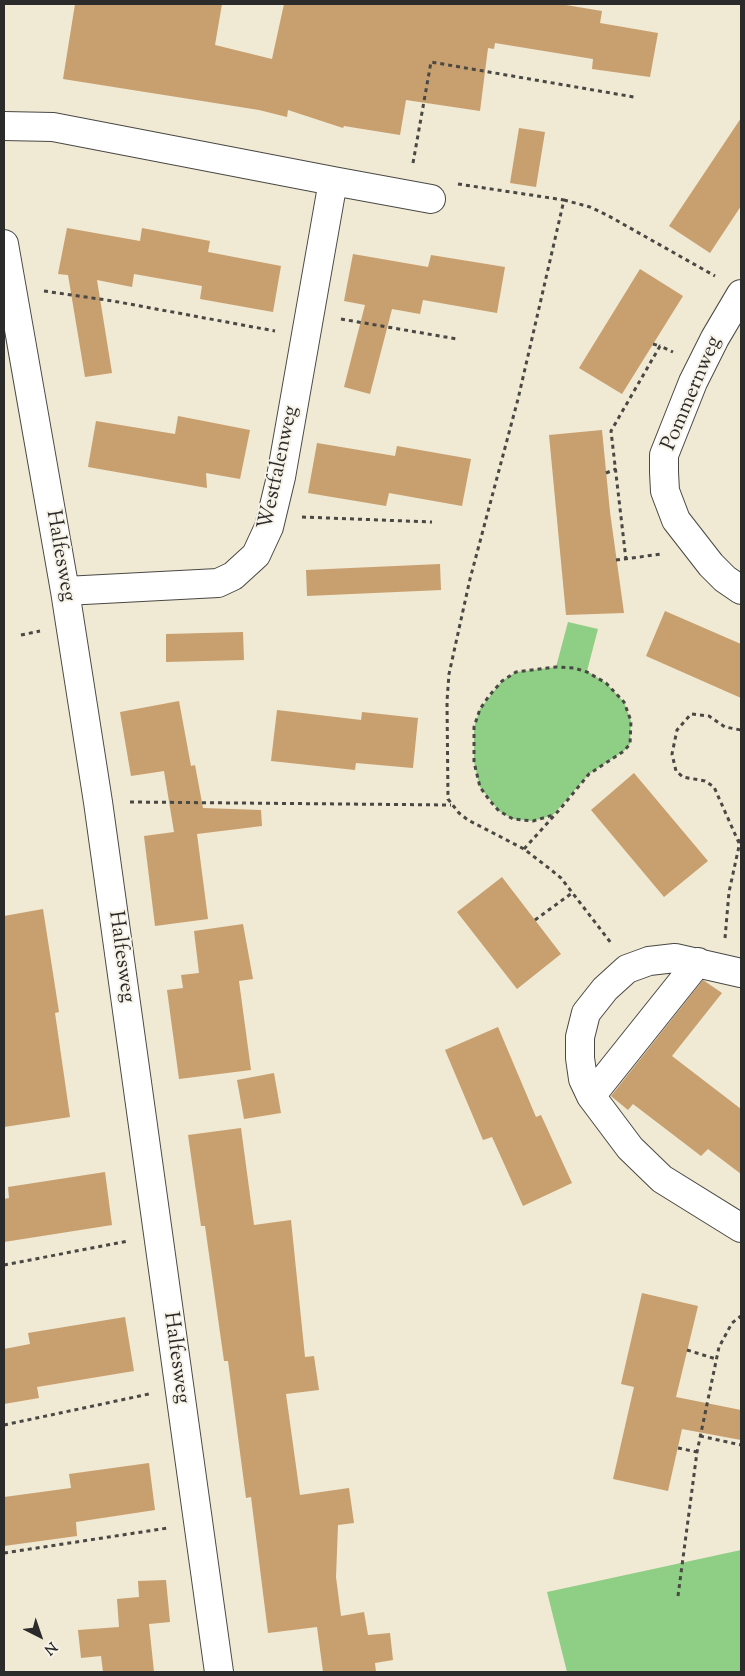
<!DOCTYPE html>
<html>
<head>
<meta charset="utf-8">
<style>
	body { margin:0 }
	#map { position:relative; width:745px; height:1676px; overflow:hidden; background:#f0e9d3; font-family:"Sorts Mill Goudy",serif }
	canvas { display:block }
	.frame { position:absolute; inset:0; border:5px solid #2b2b2b; pointer-events:none }
	.north { position:absolute; left:15px; top:1611px; width:50px; height:50px; -webkit-text-stroke:4px #f7f3e8; paint-order:stroke; rotate:139deg; font-size:14px; font-weight:700; line-height:20px; text-align:center; color:#2b2b2b }
	.north::after { content:''; display:block; margin:auto; width:18px; height:22px; background:#2b2b2b; clip-path:polygon(50% 0,100% 100%,50% 72%,0 100%) }
</style>
</head>
<body>
<div id="map">
<canvas width="745" height="1676"></canvas>
<div class="frame"></div>
<div class="north">N</div>
</div>
<script>
const ctx = document.querySelector('canvas').getContext('2d');
ctx.lineJoin = 'round';
function paint(path, color) {
  ctx.fillStyle = color;
  ctx.fill(path, 'evenodd');
}
function shape(rows) {
  const path = new Path2D();
  for (const r of rows) {
    path.moveTo(r[0], r[1]);
    for (let i = 2; i < r.length; i += 2) path.lineTo(r[i], r[i + 1]);
  }
  return path;
}
function trace(path, color, width, dash) {
  ctx.strokeStyle = color;
  ctx.lineWidth = width;
  ctx.lineCap = dash ? 'butt' : 'round';
  ctx.setLineDash(dash || []);
  ctx.stroke(path);
}
function drawText(font, color, halo, rows, align = 'center') {
  ctx.font = font + ' "Sorts Mill Goudy",serif';
  ctx.lineWidth = 4;
  ctx.setLineDash([]);
  ctx.textBaseline = 'middle';
  ctx.strokeStyle = halo;
  ctx.fillStyle = color;
  for (const [text, x, y, turn = 0] of rows) {
    ctx.save();
    ctx.translate(x, y);
    ctx.rotate((+turn || 0) * Math.PI / 180);
    ctx.textAlign = isNaN(turn) ? turn : align;
    if (halo) ctx.strokeText(text, 0, 0);
    ctx.fillText(text, 0, 0);
    ctx.restore();
  }
}
const green = shape([
	[568,622,598,629,587,671,606,683,624,702,631,721,630,744,624,751,589,774,553,815,533,821,513,819,499,811,480,787,474,762,474,727,480,709,502,681,516,672,556,667],
	[741,1550,741,1672,567,1672,547,1592]
]);
const building = shape([
	[75,4,222,4,215,45,272,59,284,4,560,4,602,11,600,23,658,33,650,77,592,69,593,59,495,43,494,49,488,48,480,111,406,100,400,135,344,126,343,128,288,110,287,117,259,110,63,79],
	[741,118,741,206,710,253,669,226],
	[519,128,545,132,536,187,510,183],
	[67,228,140,241,142,228,210,241,208,252,281,266,273,312,200,299,202,286,134,274,132,287,97,280,112,373,85,377,68,275,58,274],
	[353,254,428,267,431,255,505,267,497,313,423,300,420,314,392,309,370,394,344,387,365,305,344,301],
	[640,269,683,296,622,394,579,368],
	[178,416,250,430,240,479,206,473,207,488,88,467,96,421,175,434],
	[602,430,610,512,624,613,566,615,549,435],
	[317,443,395,456,397,446,471,459,462,506,389,493,386,506,308,493],
	[440,564,441,590,307,596,306,570],
	[665,611,741,644,741,698,646,656],
	[243,632,244,660,166,662,166,634],
	[179,701,191,766,195,765,203,808,261,810,262,826,197,834,208,919,155,926,144,836,174,832,164,771,131,776,120,712],
	[277,710,361,720,362,712,418,718,413,768,356,763,355,770,271,761],
	[634,773,708,861,664,897,591,810],
	[502,877,561,954,517,989,457,912],
	[43,909,59,1012,55,1013,70,1117,4,1127,4,916],
	[243,924,253,979,239,981,251,1070,179,1079,167,990,183,988,181,975,199,973,194,931],
	[703,980,722,993,672,1056,741,1109,741,1174,708,1149,701,1156,633,1104,628,1110,611,1096],
	[498,1027,536,1117,541,1115,572,1183,523,1206,492,1137,483,1140,445,1050],
	[274,1073,281,1113,244,1119,237,1080],
	[241,1128,254,1225,291,1220,305,1357,314,1356,319,1390,286,1394,300,1495,349,1488,354,1523,338,1525,336,1577,341,1616,364,1612,368,1635,390,1633,393,1660,375,1663,376,1672,323,1672,317,1627,268,1633,251,1497,246,1498,228,1361,224,1361,205,1226,201,1226,188,1135],
	[105,1172,112,1225,4,1242,4,1199,9,1198,8,1187],
	[642,1293,698,1306,676,1397,741,1410,741,1440,682,1429,668,1491,613,1479,634,1387,621,1384],
	[125,1317,134,1371,37,1387,39,1398,4,1404,4,1349,30,1344,28,1333],
	[149,1463,155,1510,76,1522,77,1536,4,1546,4,1497,71,1488,69,1474],
	[166,1580,170,1622,149,1624,154,1672,103,1672,101,1656,81,1658,78,1630,119,1627,117,1599,139,1597,138,1581]
]);
const path = shape([
	[413,163,431,62,634,97],
	[458,184,564,200,518,399,470,579,449,674,447,701,448,799,459,813,468,820,524,849,550,869,561,878,611,943],
	[564,200,590,207,607,215,715,276],
	[44,291,113,301,275,331],
	[341,319,457,339],
	[653,344,660,346],
	[606,473,616,469],
	[302,517,432,522],
	[616,560,662,554],
	[626,560,611,431,660,346,673,352],
	[21,635,40,631],
	[130,802,451,805],
	[739,843,714,787,705,781,683,777,676,771,672,754,677,730,691,714,709,716,725,727,741,730],
	[524,849,561,808,589,774,624,751,630,744,631,721,624,702,606,683,587,672,574,668,556,667,516,672,502,681,489,696,480,709,474,727,474,762,480,787,490,801,499,811,513,819,533,821,553,815],
	[535,920,572,893],
	[725,938,729,892,741,837],
	[4,1265,128,1241],
	[687,1350,716,1359],
	[4,1425,149,1394],
	[700,1436,741,1445],
	[678,1448,697,1452],
	[4,1553,168,1528],
	[678,1596,697,1452,719,1347,732,1323,741,1316]
]);
const minor = shape([
	[4,126,53,127,333,181,281,477,269,527,256,555,233,576,218,583,65,591],
	[333,181,431,199],
	[4,244,65,591,98,802,219,1672],
	[741,294,715,338,693,382,664,455,664,472,665,491,676,520,711,565,725,579,741,590],
	[741,973,675,958,649,961,627,969,605,989,586,1013,580,1037,580,1058,583,1079,591,1096,630,1148,662,1179,741,1228],
	[591,1096,698,962]
]);
const streetNames = [
	["Pommernweg",693,394,-67],
	["Westfalenweg",280,468,-78],
	["Halfesweg",59,556,80],
	["Halfesweg",120,957,82],
	["Halfesweg",175,1358,82]
];
paint(green, '#8fce85');
paint(building, '#c89f6e');
trace(minor, '#494844', 30);
trace(path, '#494844', 3, [4, 4]);
trace(minor, '#fff', 28);
drawText('21px', '#2b2b2b', '#f7f3e8', streetNames);
</script>
</body>
</html>
